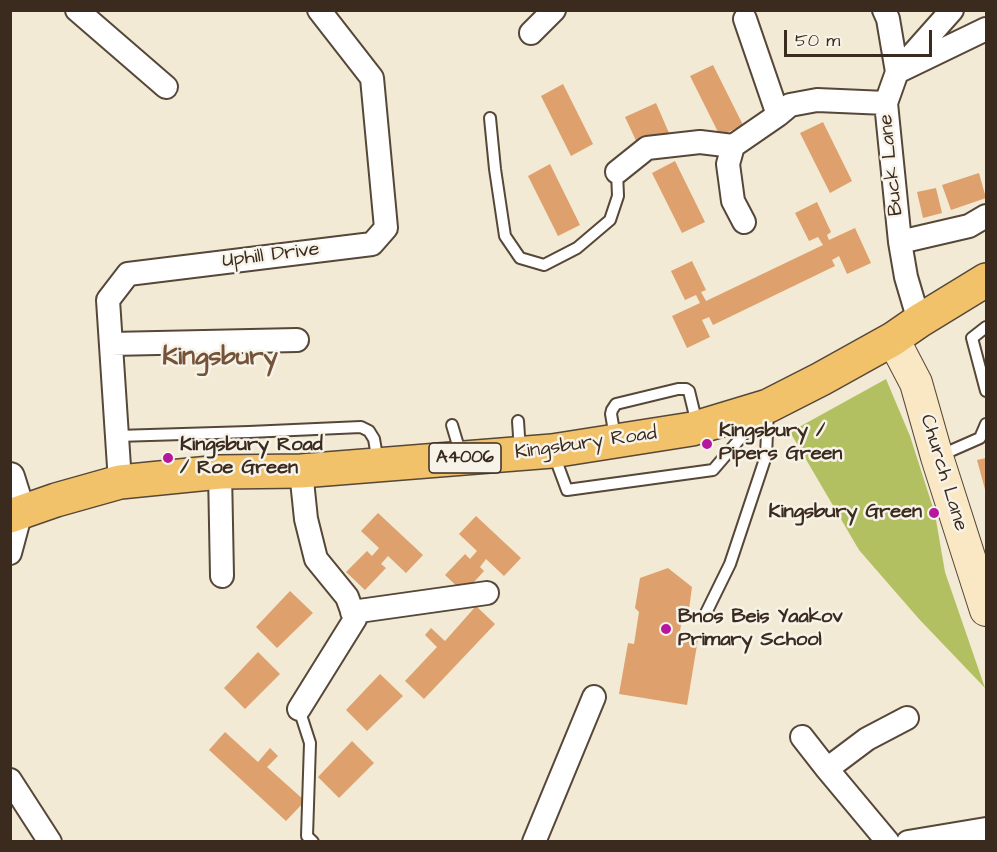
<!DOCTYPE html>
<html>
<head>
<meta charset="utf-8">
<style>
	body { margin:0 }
	#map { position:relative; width:997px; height:852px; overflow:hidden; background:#f2ead4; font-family:"Architects Daughter",sans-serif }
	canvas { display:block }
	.frame { position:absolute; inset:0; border:12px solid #3b2a1e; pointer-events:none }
	.scale { position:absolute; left:784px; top:30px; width:148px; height:27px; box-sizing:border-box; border:3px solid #3b2a1e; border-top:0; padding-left:8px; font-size:18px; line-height:21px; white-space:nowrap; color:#3b2a1e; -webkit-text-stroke:4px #f7f3e8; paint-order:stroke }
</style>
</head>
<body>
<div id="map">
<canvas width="997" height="852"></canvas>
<div class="frame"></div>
<div class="scale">50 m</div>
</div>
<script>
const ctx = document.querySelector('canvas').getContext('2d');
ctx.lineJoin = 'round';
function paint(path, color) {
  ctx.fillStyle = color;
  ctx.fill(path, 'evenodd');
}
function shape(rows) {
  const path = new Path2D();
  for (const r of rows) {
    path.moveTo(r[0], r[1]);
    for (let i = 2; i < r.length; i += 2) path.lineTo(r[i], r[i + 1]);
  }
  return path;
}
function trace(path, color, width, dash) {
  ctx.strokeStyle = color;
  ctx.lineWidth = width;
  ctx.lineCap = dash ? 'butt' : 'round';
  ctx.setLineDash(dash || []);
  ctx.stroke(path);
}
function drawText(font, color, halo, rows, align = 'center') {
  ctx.font = font + ' "Architects Daughter",sans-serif';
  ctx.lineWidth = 5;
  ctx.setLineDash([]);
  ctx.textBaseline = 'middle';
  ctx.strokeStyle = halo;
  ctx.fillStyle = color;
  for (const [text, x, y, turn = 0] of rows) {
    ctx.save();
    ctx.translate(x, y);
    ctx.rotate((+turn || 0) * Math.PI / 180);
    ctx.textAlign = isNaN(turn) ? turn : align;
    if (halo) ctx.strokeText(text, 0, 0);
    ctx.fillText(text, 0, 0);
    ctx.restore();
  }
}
const green = shape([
	[886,379,910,436,935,514,945,572,985,688,919,619,859,550,790,432]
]);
const building = shape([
	[713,65,743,125,720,136,690,76],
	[563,84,593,144,571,156,541,96],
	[656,103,669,133,639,147,625,117],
	[823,122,852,181,830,193,800,133],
	[675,161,705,222,682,233,652,173],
	[550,164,580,225,558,236,528,176],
	[979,173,986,198,951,210,942,185],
	[936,188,942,213,923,218,917,192],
	[817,202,831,232,827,235,829,240,855,228,871,263,847,274,839,256,832,260,835,266,713,325,709,317,702,320,710,337,687,348,672,316,700,303,696,295,685,300,671,271,692,261,706,290,701,292,706,301,823,245,818,237,809,241,795,213],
	[986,458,986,493,977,460],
	[378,513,423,555,406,573,388,556,381,564,386,568,365,590,346,572,367,551,372,556,379,548,361,531],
	[476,516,521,558,504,576,486,559,480,567,484,571,464,593,445,575,465,554,470,559,477,551,459,534],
	[668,568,692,587,688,617,682,620,679,636,698,639,687,705,619,694,628,643,634,644,639,612,635,608,640,578],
	[290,591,313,613,277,648,256,627],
	[476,606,495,624,424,699,405,681,437,647,425,635,431,628,445,641],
	[258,652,280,674,245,709,224,688],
	[380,674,403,696,367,731,346,710],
	[225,732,258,762,270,748,278,756,267,767,305,801,286,821,209,750],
	[352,741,374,763,339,798,318,777]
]);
const service = shape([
	[490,118,495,169,505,236,520,258,544,265,577,248,610,220,618,196,617,172],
	[986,327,972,338,986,391],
	[518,421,520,451],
	[452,425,461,455],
	[117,436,249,432,361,427,369,431,374,439,378,462],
	[615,437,611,414,612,410,616,404,678,389,686,389,689,391,697,424],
	[554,455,567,490,713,470,757,419],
	[939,456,980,438,986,424],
	[705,615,730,564,766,456,768,409],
	[299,709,310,743,307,836,313,842]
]);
const minor = shape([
	[77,10,166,87],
	[884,10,888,19,897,72,886,103,900,242,906,277,919,321],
	[745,19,778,115],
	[531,33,554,10],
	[904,64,952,10],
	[897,72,986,29],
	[733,146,728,164,733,201,744,222],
	[617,172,647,148,700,142,733,146,778,115,790,105,817,100,886,103],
	[900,242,969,226,986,216],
	[111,344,297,340],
	[220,472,222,576],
	[120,482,108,300,128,274,372,244,386,228,372,78,319,10],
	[10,553,21,512],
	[352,612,487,593],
	[299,709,355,619,347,597,316,559,306,519,301,471],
	[802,737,827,769,888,842],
	[827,769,867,739,907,718],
	[10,780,50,842],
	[534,842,594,697],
	[908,842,986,829]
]);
const tertiary = shape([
	[10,477,21,512]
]);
const secondary = shape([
	[893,339,916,383,937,457,986,610]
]);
const primary = shape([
	[10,516,56,500,120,482,220,472,301,471,552,451,692,429,768,406,821,379,893,339,919,321,986,280]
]);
const markers = [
	[707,444,6,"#b5179e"],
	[168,458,6,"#b5179e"],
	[934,513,6,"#b5179e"],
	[666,629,6,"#b5179e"]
];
const shields = [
	[465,458,72]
];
const shieldNames = [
	["A4006",465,458]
];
const streetNames = [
	["Buck Lane",892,165,-96],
	["Uphill Drive",271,256,-7],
	["Kingsbury Road",586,444,-8],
	["Church Lane",943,473,73]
];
const poiNames = [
	["Kingsbury /",719,432],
	["Pipers Green",719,455],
	["Kingsbury Road",180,446],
	["/ Roe Green",180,469],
	["Kingsbury Green",922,513,"right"],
	["Bnos Beis Yaakov",678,618],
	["Primary School",678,641]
];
const districtNames = [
	["Kingsbury",220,359]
];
paint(green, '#b3c062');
paint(building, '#dea06c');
trace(service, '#564739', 14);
trace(minor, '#564739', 26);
trace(tertiary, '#564739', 32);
trace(secondary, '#564739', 34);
trace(primary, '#564739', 36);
trace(service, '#fff', 10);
trace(minor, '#fff', 22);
trace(tertiary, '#fff', 28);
trace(secondary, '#fae7c3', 32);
trace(primary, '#f2c26a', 33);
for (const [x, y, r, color] of markers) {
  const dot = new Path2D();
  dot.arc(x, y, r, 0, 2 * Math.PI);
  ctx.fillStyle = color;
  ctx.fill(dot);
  trace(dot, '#f7f3e8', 2);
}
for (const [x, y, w] of shields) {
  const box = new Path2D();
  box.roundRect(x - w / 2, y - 15, w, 30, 4.5);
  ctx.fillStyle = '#f7f3e8';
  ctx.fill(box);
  trace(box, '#3b2a1e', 1.5);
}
drawText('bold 18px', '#3b2a1e', null, shieldNames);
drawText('20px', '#3b2a1e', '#f7f3e8', streetNames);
drawText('bold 20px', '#3b2a1e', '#f7f3e8', poiNames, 'left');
drawText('bold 26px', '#745339', '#f7f3e8', districtNames);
</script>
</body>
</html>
